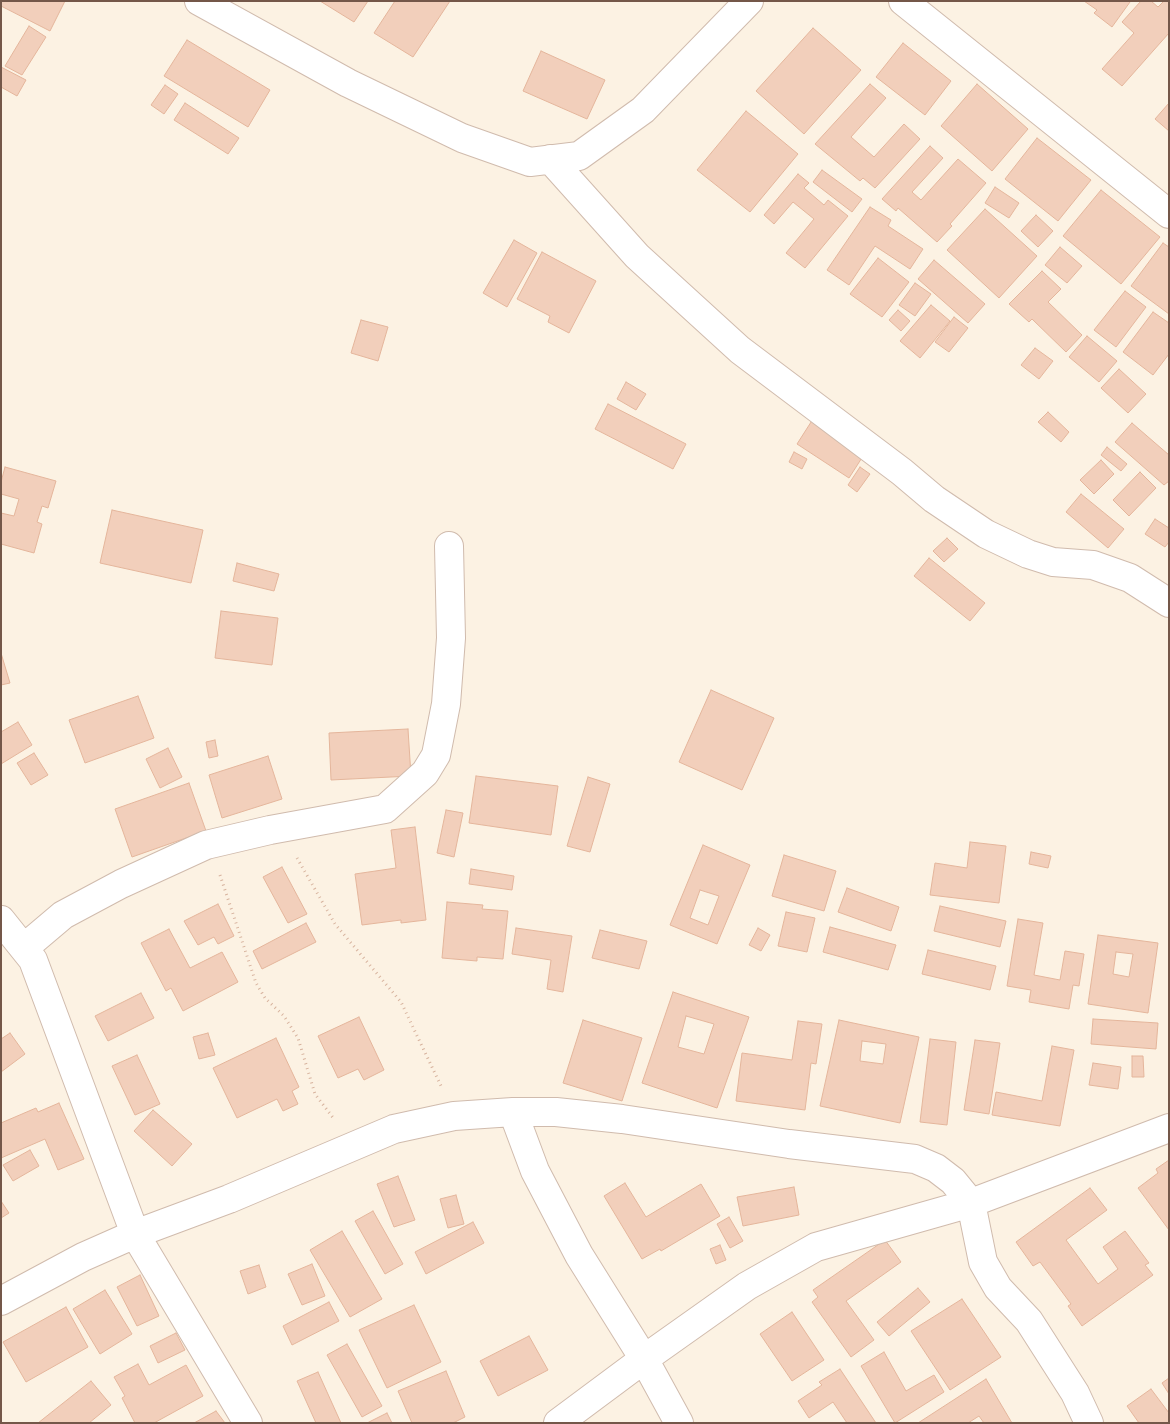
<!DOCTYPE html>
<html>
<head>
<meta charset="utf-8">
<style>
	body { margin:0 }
	#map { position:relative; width:1170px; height:1424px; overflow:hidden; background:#fcf2e3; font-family:Helvetica,sans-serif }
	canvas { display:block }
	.frame { position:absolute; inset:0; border:2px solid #745749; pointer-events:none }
</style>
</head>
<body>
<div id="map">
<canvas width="1170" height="1424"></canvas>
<div class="frame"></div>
</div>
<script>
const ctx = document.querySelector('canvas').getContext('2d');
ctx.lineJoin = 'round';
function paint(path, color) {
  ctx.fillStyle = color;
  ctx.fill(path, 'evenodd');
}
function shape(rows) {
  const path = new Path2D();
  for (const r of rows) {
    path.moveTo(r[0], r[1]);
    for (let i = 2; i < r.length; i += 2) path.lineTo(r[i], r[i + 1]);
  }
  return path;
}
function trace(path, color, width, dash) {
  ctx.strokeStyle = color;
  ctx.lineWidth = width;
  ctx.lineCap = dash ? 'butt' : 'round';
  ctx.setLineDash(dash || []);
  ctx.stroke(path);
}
const building = shape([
	[1,1,65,1,50,31,1,6,1,1],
	[320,1,368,1,354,22,320,1],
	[395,1,450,1,413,57,374,33,395,1],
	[1084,1,1129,1,1130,2,1112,27,1094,13,1097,10,1084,1],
	[1141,1,1151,1,1158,7,1164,1,1169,1,1169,33,1122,86,1102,69,1134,33,1122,22,1141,1],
	[29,26,46,37,22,75,5,66,29,26],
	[813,28,861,70,804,134,756,91,813,28],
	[187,40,270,90,248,127,164,76,187,40],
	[903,43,951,81,925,115,876,77,903,43],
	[541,51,605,80,587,119,523,91,541,51],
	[1,67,26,80,17,96,1,87,1,67],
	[870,84,886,98,851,137,874,157,904,124,920,139,875,188,863,178,860,181,815,144,870,84],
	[977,84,1028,129,992,171,941,126,977,84],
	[165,85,178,94,164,114,151,105,165,85],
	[185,103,239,138,228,154,174,120,185,103],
	[1169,103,1169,131,1155,119,1169,103],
	[746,111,798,154,750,212,697,170,746,111],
	[1037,138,1091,180,1058,221,1005,179,1037,138],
	[930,146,943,158,912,192,921,200,958,159,986,183,950,224,952,226,937,242,898,208,896,211,882,199,930,146],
	[822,170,862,199,852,212,813,182,822,170],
	[798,174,809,183,804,188,824,205,828,200,848,216,805,268,786,253,814,219,793,202,774,224,764,215,798,174],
	[995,187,1019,203,1009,218,985,203,995,187],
	[1101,190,1160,237,1121,284,1063,236,1101,190],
	[870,207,891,220,888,226,923,249,910,269,875,246,849,285,827,270,870,207],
	[985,209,1037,256,999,298,947,250,985,209],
	[1036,215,1053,231,1038,247,1021,231,1036,215],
	[514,240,537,253,507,307,483,293,514,240],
	[1163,243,1169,247,1169,314,1131,286,1163,243],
	[1060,247,1082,266,1067,283,1045,265,1060,247],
	[542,252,596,281,569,333,548,322,550,316,517,299,542,252],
	[878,258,909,282,882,317,850,294,878,258],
	[934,260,985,304,968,323,918,279,934,260],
	[1042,271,1061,289,1048,302,1082,335,1066,352,1032,319,1029,322,1009,304,1042,271],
	[915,283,931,294,915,316,899,305,915,283],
	[1125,291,1146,307,1116,347,1094,330,1125,291],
	[931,305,950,321,920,358,900,341,931,305],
	[898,310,910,321,901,331,889,320,898,310],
	[1153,312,1169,323,1169,354,1153,375,1123,352,1153,312],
	[954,317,968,328,949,352,935,342,954,317],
	[361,320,388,327,378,361,351,353,361,320],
	[1087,336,1117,361,1099,382,1069,357,1087,336],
	[1035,348,1053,361,1039,379,1021,365,1035,348],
	[1119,369,1146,394,1128,413,1101,388,1119,369],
	[626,382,646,394,636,410,617,399,626,382],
	[608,404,686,444,673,469,595,429,608,404],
	[1048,412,1069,432,1061,442,1038,422,1048,412],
	[813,419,865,453,849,478,797,444,813,419],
	[1132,423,1169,455,1169,481,1164,485,1115,442,1132,423],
	[1107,447,1127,464,1121,471,1101,455,1107,447],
	[794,452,807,459,802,469,789,462,794,452],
	[1101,460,1114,474,1094,494,1080,480,1101,460],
	[5,467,56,481,48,508,42,506,37,522,42,524,34,553,1,544,1,513,14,516,19,499,1,494,1,482,5,467],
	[860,467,870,474,857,492,848,485,860,467],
	[1140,472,1156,488,1129,516,1113,500,1140,472],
	[1081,494,1124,529,1108,548,1066,512,1081,494],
	[112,510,203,530,191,583,100,563,112,510],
	[1155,519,1169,528,1169,542,1165,547,1145,534,1155,519],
	[947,538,958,549,944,562,933,551,947,538],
	[929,558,985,603,970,621,914,576,929,558],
	[237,563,279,574,274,591,233,581,237,563],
	[221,611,278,618,272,665,215,658,221,611],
	[1,653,10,683,1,685,1,653],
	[711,690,774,718,742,790,679,762,711,690],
	[138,696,154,738,85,763,69,720,138,696],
	[18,722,32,745,1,764,1,732,18,722],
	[408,729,411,776,331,780,329,733,408,729],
	[215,740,218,756,209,758,206,742,215,740],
	[168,748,182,777,160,788,146,759,168,748],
	[34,753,48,775,31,785,17,763,34,753],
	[268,756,282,799,222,818,209,775,268,756],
	[476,776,558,786,551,835,469,823,476,776],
	[588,777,610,784,590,852,567,846,588,777],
	[189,783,206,831,132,857,115,809,189,783],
	[446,810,463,813,454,857,437,853,446,810],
	[415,827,426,920,401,923,401,920,362,925,355,874,396,868,391,830,415,827],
	[970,842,1006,846,999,903,930,895,935,863,967,868,970,842],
	[703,845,750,865,717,944,670,925,703,845],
	[700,890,719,896,708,925,690,918,700,890],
	[1031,852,1051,856,1048,868,1029,864,1031,852],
	[784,855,836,871,824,911,772,896,784,855],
	[282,867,307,914,288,923,263,877,282,867],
	[471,869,514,876,512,890,469,884,471,869],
	[847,888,899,907,891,931,838,912,847,888],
	[447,902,483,905,482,909,508,911,503,959,477,957,477,961,442,958,447,902],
	[218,904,234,936,218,944,214,937,198,945,184,921,218,904],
	[940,906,1006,921,1000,947,934,931,940,906],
	[786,912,815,918,807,952,778,946,786,912],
	[1018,919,1043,923,1034,975,1060,980,1065,951,1084,954,1079,986,1073,985,1069,1009,1029,1002,1031,990,1007,986,1018,919],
	[306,923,316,942,262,969,253,951,306,923],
	[830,927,896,945,888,970,823,952,830,927],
	[516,928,572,936,563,992,547,989,551,960,512,954,516,928],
	[758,928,770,935,761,951,749,945,758,928],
	[169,929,190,968,222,952,238,982,183,1011,171,988,166,991,141,943,169,929],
	[600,930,647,941,639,969,592,958,600,930],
	[1098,935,1158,943,1148,1013,1088,1004,1098,935],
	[1116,952,1133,954,1129,977,1113,974,1116,952],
	[928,950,996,966,990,990,922,974,928,950],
	[673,992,749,1017,717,1108,642,1083,673,992],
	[686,1016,714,1024,704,1054,678,1047,686,1016],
	[141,993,154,1018,108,1041,95,1016,141,993],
	[359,1017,384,1070,364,1080,358,1069,338,1078,318,1036,359,1017],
	[1093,1019,1158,1023,1156,1049,1091,1044,1093,1019],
	[583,1020,642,1038,622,1101,563,1083,583,1020],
	[839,1020,919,1037,900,1123,820,1106,839,1020],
	[862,1041,886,1044,883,1064,860,1061,862,1041],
	[798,1021,822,1024,816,1064,811,1063,805,1110,736,1101,742,1053,792,1060,798,1021],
	[10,1033,25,1054,1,1072,1,1039,10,1033],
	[208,1033,215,1055,199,1059,193,1037,208,1033],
	[276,1038,299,1087,292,1091,298,1104,283,1111,277,1099,237,1118,213,1068,276,1038],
	[930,1039,956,1042,947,1125,920,1122,930,1039],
	[975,1040,1000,1043,989,1114,964,1110,975,1040],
	[1052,1046,1074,1050,1060,1126,992,1115,996,1092,1042,1101,1052,1046],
	[137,1055,160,1104,135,1115,112,1066,137,1055],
	[1132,1056,1143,1056,1144,1077,1132,1077,1132,1056],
	[1093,1063,1121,1067,1118,1089,1089,1085,1093,1063],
	[59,1103,84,1159,58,1170,45,1139,1,1158,1,1123,36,1108,38,1112,59,1103],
	[153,1110,192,1144,172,1166,134,1131,153,1110],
	[30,1150,39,1166,13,1181,3,1165,30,1150],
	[1169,1160,1169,1230,1138,1188,1158,1173,1156,1169,1169,1160],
	[398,1176,415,1220,394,1227,377,1184,398,1176],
	[625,1183,646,1217,701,1184,720,1216,661,1251,660,1249,642,1259,604,1196,625,1183],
	[794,1187,799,1215,743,1226,737,1197,794,1187],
	[1090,1188,1107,1210,1066,1240,1098,1284,1118,1269,1103,1247,1125,1231,1149,1263,1145,1265,1153,1275,1082,1326,1068,1306,1071,1304,1040,1262,1033,1266,1016,1242,1090,1188],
	[456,1195,464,1224,448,1228,440,1199,456,1195],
	[1,1201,9,1213,1,1218,1,1201],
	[373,1211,403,1264,385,1274,355,1221,373,1211],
	[729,1217,743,1241,730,1248,717,1224,729,1217],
	[473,1222,484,1243,426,1274,415,1252,473,1222],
	[342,1231,382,1299,350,1317,310,1250,342,1231],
	[885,1240,901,1262,846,1301,874,1340,851,1357,812,1302,818,1297,813,1290,885,1240],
	[720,1245,726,1260,716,1264,710,1249,720,1245],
	[312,1264,325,1296,302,1305,288,1274,312,1264],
	[259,1265,266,1287,248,1294,240,1271,259,1265],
	[140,1275,159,1316,137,1326,117,1287,140,1275],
	[918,1288,930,1302,889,1336,877,1322,918,1288],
	[105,1290,132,1334,100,1354,73,1309,105,1290],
	[962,1299,1001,1357,950,1390,911,1331,962,1299],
	[329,1302,339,1321,292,1345,283,1326,329,1302],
	[414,1305,441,1362,387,1388,359,1330,414,1305],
	[66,1307,88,1347,26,1382,3,1342,66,1307],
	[792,1312,824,1360,792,1381,760,1334,792,1312],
	[176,1333,185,1350,158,1363,150,1346,176,1333],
	[529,1336,548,1370,498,1396,480,1361,529,1336],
	[347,1344,382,1406,362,1417,327,1355,347,1344],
	[884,1352,906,1391,934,1375,944,1392,895,1423,861,1366,884,1352],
	[138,1364,149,1385,186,1365,203,1396,154,1423,135,1423,122,1398,125,1396,114,1377,138,1364],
	[840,1369,876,1423,847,1423,833,1402,809,1418,798,1401,822,1385,819,1382,840,1369],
	[446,1371,465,1417,453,1423,412,1423,398,1391,446,1371],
	[318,1372,341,1423,316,1423,297,1381,318,1372],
	[1169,1378,1169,1394,1162,1383,1169,1378],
	[986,1379,1012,1423,984,1423,979,1416,968,1423,918,1423,986,1379],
	[91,1381,111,1405,89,1423,38,1423,91,1381],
	[1151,1389,1169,1413,1169,1423,1139,1423,1127,1406,1151,1389],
	[216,1411,225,1423,194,1423,216,1411],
	[387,1413,392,1423,367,1423,387,1413]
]);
const path = shape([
	[297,858,335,924,401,1002,441,1086],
	[220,875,256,983,265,998,284,1016,298,1038,315,1094,334,1119]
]);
const street = shape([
	[199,1,348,83,462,138,530,162,579,156,643,110,749,1],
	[903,1,1169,214],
	[550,159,637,256,740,350,902,472,934,499,986,534,1028,554,1053,562,1093,565,1130,578,1169,603],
	[1,920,33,960,135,1234,248,1423],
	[24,948,63,915,121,884,206,845,270,830,385,809,425,773,436,755,446,704,451,638,449,546],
	[513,1112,535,1171,579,1255,644,1359,679,1423],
	[1,1301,83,1257,135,1234,229,1199,394,1129,454,1116,513,1112,556,1112,622,1119,789,1144,915,1159,936,1168,953,1181,971,1203,983,1262,998,1288,1029,1321,1075,1393,1089,1423],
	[558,1423,644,1359,747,1286,816,1247,971,1203,1169,1128]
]);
paint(building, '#f2cfbb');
trace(building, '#e4b59b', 1);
trace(street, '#d0bbad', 30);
trace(path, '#d7b39e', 3, [1, 4]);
trace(street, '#fff', 28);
</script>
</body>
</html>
